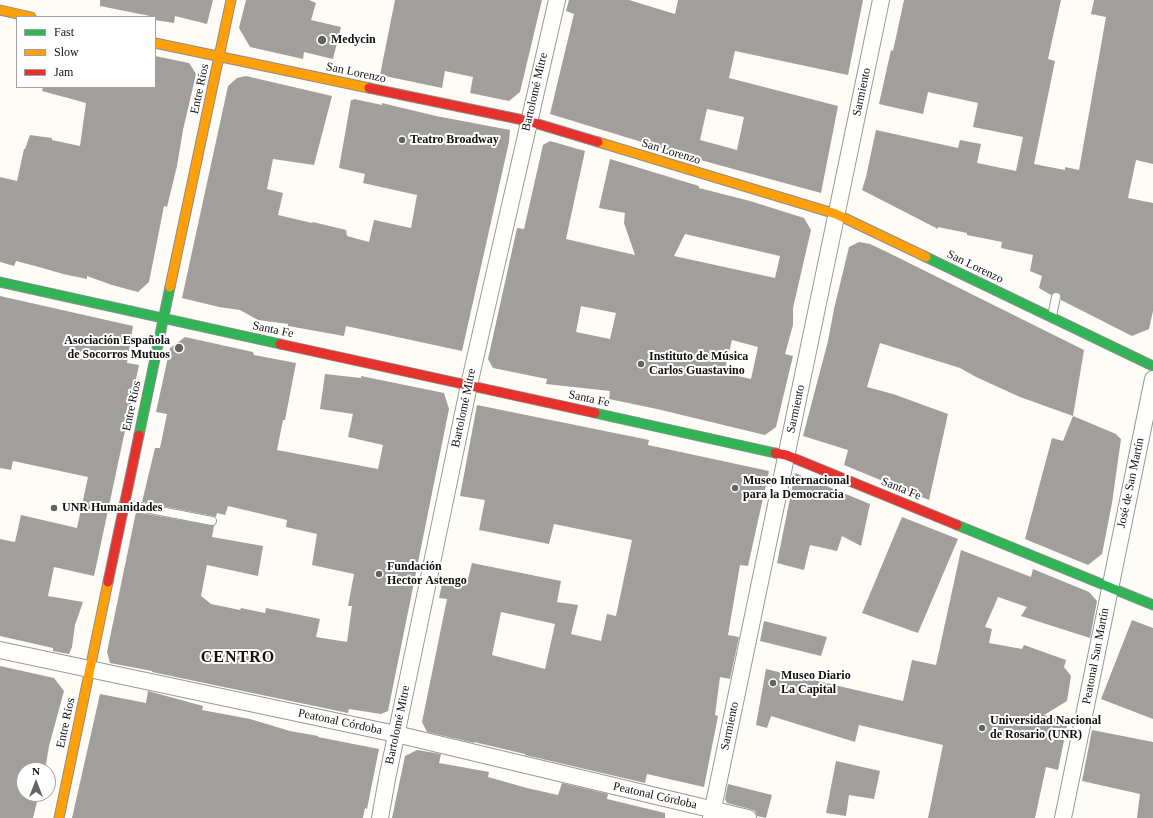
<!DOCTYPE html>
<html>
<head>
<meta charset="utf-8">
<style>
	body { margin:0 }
	#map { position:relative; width:1153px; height:818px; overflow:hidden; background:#fdfcf7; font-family:Georgia,serif }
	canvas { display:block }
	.legend { position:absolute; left:16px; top:16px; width:140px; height:72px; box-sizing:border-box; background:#fff; border:1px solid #a0a0a0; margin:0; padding:5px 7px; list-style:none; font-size:12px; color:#111 }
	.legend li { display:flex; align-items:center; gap:8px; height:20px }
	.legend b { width:20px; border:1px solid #a0a0a0 }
	.north { position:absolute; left:16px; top:762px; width:40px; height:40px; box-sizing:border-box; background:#fff; border:1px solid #a0a0a0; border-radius:50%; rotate:0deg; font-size:11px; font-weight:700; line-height:16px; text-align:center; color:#111 }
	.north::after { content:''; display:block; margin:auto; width:14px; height:18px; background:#646362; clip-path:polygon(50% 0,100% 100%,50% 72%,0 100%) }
</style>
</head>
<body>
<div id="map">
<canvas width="1153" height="818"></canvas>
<ul class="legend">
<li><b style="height:5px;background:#30b455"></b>Fast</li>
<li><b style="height:5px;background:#ff9f0a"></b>Slow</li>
<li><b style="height:5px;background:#e5322d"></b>Jam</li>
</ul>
<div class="north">N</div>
</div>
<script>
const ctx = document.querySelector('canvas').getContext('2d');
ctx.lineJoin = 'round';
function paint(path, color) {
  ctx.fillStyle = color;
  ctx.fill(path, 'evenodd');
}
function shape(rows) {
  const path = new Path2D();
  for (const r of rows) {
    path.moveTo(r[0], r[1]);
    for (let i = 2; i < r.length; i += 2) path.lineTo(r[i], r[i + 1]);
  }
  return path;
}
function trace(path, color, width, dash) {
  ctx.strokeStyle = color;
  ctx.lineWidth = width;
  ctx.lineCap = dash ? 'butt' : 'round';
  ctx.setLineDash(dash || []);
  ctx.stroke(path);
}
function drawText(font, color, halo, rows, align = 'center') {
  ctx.font = font + ' Georgia,serif';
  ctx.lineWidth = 4;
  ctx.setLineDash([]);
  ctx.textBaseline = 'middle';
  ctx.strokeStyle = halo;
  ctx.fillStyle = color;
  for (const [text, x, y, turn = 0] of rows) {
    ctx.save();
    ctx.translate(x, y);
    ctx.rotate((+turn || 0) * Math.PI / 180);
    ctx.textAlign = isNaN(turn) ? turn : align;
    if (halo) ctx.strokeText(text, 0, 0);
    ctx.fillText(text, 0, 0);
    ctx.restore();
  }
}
const building = shape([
	[100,0,213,0,207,24,175,16,174,23,155,20,155,17,100,6],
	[246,0,309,0,316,3,311,20,341,27,333,59,304,52,303,59,250,47,239,28],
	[395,0,542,0,520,92,509,101,470,93,473,77,445,71,442,88,380,75],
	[569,0,629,0,675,14,678,0,863,0,848,75,735,51,729,78,838,106,821,193,704,161,550,114,574,14,566,11],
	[707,109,744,117,737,150,700,140],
	[904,0,1061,0,1048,59,1055,61,1034,164,1065,170,1065,167,1079,170,1106,17,1091,14,1094,0,1153,0,1153,164,1136,160,1128,198,1153,203,1153,311,1149,329,1132,336,1061,300,1061,296,1059,293,1055,292,1051,295,1039,288,1042,276,1030,271,1033,255,1001,248,1002,242,967,235,967,233,938,227,938,229,862,190,866,177,876,130,958,148,960,140,981,144,977,163,1016,171,1023,137,973,127,978,103,928,92,923,114,879,104,891,50,893,51],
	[155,56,189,63,196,74,183,130,177,166,167,207,164,206,149,282,138,292,112,285,87,276,87,279,63,274,39,267,16,261,14,266,0,262,0,177,17,181,24,149,25,149,30,135,52,138,52,140,80,146,86,103,42,91,43,87,155,87],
	[246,76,332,96,314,165,273,159,267,189,283,193,278,215,312,223,313,222,346,230,347,236,369,242,374,220,411,228,417,195,363,183,365,174,339,168,351,100,353,100,354,99,382,105,382,103,436,116,510,130,509,142,462,351,346,326,344,336,288,326,288,324,258,320,240,310,219,307,182,298,228,86,237,78],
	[550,141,585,151,566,239,635,255,624,223,625,213,599,208,610,159,699,186,699,188,750,201,804,218,811,230,793,308,793,325,785,354,793,356,776,427,765,435,657,409,609,399,610,391,546,384,547,379,493,368,488,359,517,228,524,229,543,145],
	[685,234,780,256,775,278,674,256],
	[581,306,616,313,610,339,576,332],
	[732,340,758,347,751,379,724,373],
	[859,242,870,244,889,253,1084,350,1073,416,1020,397,976,377,960,368,880,343,867,387,893,394,948,414,929,500,844,465,848,450,803,436,828,341,834,309,849,247],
	[0,296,133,326,127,363,139,365,94,576,54,567,48,596,83,602,75,625,72,647,69,654,53,651,53,648,0,636,0,539,15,542,21,515,77,528,88,477,13,461,11,470,0,468],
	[185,337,253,352,254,355,296,363,285,420,283,420,277,450,378,469,383,445,348,437,353,414,320,409,325,374,361,378,361,376,444,393,449,409,388,711,381,714,349,709,348,713,152,672,152,671,110,663,107,652,136,512,214,526,212,537,263,546,258,576,207,565,201,596,211,604,240,610,241,608,265,613,266,608,320,619,316,637,347,642,352,606,348,606,354,574,312,565,317,534,286,527,287,520,228,506,225,515,217,513,216,517,213,516,142,502,155,448,160,448,167,414,156,412,170,348],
	[477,405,649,440,648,445,769,471,748,566,740,565,728,635,739,637,730,679,720,677,715,715,718,716,704,787,647,774,645,783,525,755,525,754,474,742,474,743,427,732,422,722,447,599,439,598,443,579,467,583,472,563,561,581,557,602,578,605,571,634,601,641,607,614,616,616,632,540,554,524,549,544,479,530,485,500,460,496],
	[501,612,555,624,545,669,492,655],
	[1073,416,1116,434,1121,439,1112,503,1102,554,1088,565,1025,539,1052,438,1063,441],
	[795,473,870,504,861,546,842,536,837,551,810,545,804,570,777,563],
	[902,517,958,539,918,633,862,613],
	[961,550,1031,577,1033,569,1089,592,1097,601,1090,638,1021,616,1027,607,998,597,985,627,992,629,989,643,1022,649,1024,645,1066,660,1064,667,1071,676,1067,701,1044,715,1068,721,1058,770,1046,767,1035,818,928,818,943,745,859,725,855,742,771,716,767,728,756,725,766,669,903,701,912,660,936,665],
	[1132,620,1153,628,1153,719,1101,699],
	[764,621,827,637,821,656,760,641],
	[0,666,54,678,64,691,49,746,45,770,24,770,24,794,39,794,33,818,0,818],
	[148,691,203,706,202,710,250,719,290,731,318,736,318,737,379,749,367,809,365,808,363,818,72,818,100,694,146,703],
	[1092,730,1153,742,1153,818,1137,818,1140,794,1082,781],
	[417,750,441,754,439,763,489,772,488,777,527,788,558,795,562,783,608,794,607,799,665,813,665,818,392,818,405,756],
	[836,761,880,771,874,799,849,795,846,816,826,813],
	[728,784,772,795,766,818,757,816,755,811,750,809,727,803,725,799]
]);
const lane = shape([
	[1052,316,1056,297],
	[124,504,212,521]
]);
const street = shape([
	[0,650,396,734,748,818],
	[380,818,387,779,469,385,557,0],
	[711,818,881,0],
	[1063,818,1153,379]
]);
const fast = shape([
	[926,257,1153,366],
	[0,282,280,344],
	[595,413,775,453],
	[139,435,170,287],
	[957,525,1153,605]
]);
const slow = shape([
	[0,10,31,17],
	[155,43,369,88],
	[598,142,836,214,926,257],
	[170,287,231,0],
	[59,818,108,582]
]);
const jam = shape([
	[369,88,528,121,598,142],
	[280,344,595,413],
	[775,453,786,455,957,525],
	[108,582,139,435]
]);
const markers = [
	[322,40,5,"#646362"],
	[402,140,4,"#646362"],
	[179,348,5,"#646362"],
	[641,364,4,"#646362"],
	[735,488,4,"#646362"],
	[54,508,4,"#646362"],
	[379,574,4,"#646362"],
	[773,683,4,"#646362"],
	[982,728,4,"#646362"]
];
const poiNames = [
	["Medycin",331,40],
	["Teatro Broadway",410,140],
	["Asociación Española",170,341,"right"],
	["de Socorros Mutuos",170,355,"right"],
	["Instituto de Música",649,357],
	["Carlos Guastavino",649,371],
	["Museo Internacional",743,481],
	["para la Democracia",743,495],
	["UNR Humanidades",62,508],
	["Fundación",387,567],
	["Hector Astengo",387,581],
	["Museo Diario",781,676],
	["La Capital",781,690],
	["Universidad Nacional",990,721],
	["de Rosario (UNR)",990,735]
];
const streetNames = [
	["San Lorenzo",356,73,12],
	["Entre Ríos",200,89,-78],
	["Bartolomé Mitre",535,92,-77],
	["Sarmiento",862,92,-78],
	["San Lorenzo",671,152,17],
	["San Lorenzo",975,267,26],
	["Santa Fe",273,330,12],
	["Santa Fe",589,399,12],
	["Entre Ríos",132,406,-78],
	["Bartolomé Mitre",464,408,-78],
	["Sarmiento",796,409,-78],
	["José de San Martín",1131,483,-78],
	["Santa Fe",901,489,22],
	["Peatonal San Martín",1096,656,-79],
	["Peatonal Córdoba",340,722,12],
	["Entre Ríos",66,723,-78],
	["Bartolomé Mitre",398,725,-78],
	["Sarmiento",730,726,-78],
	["Peatonal Córdoba",655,796,13]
];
const districtNames = [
	["CENTRO",238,658]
];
paint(building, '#a19f9c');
trace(lane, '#979795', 10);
trace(street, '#979795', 18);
trace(fast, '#8e8d8b', 11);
trace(slow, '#8e8d8b', 11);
trace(jam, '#8e8d8b', 11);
trace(lane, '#fffffe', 8);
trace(street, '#fffffe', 16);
trace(fast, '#30b455', 9);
trace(slow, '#ff9f0a', 9);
trace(jam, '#e5322d', 9);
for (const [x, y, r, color] of markers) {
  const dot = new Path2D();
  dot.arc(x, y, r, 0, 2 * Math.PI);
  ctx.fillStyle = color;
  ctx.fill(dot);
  trace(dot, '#fff', 1.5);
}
drawText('bold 12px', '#111', '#fff', poiNames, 'left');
drawText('12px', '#111', '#fff', streetNames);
ctx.letterSpacing = '1px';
drawText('bold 16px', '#111', '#fff', districtNames);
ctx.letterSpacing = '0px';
</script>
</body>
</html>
